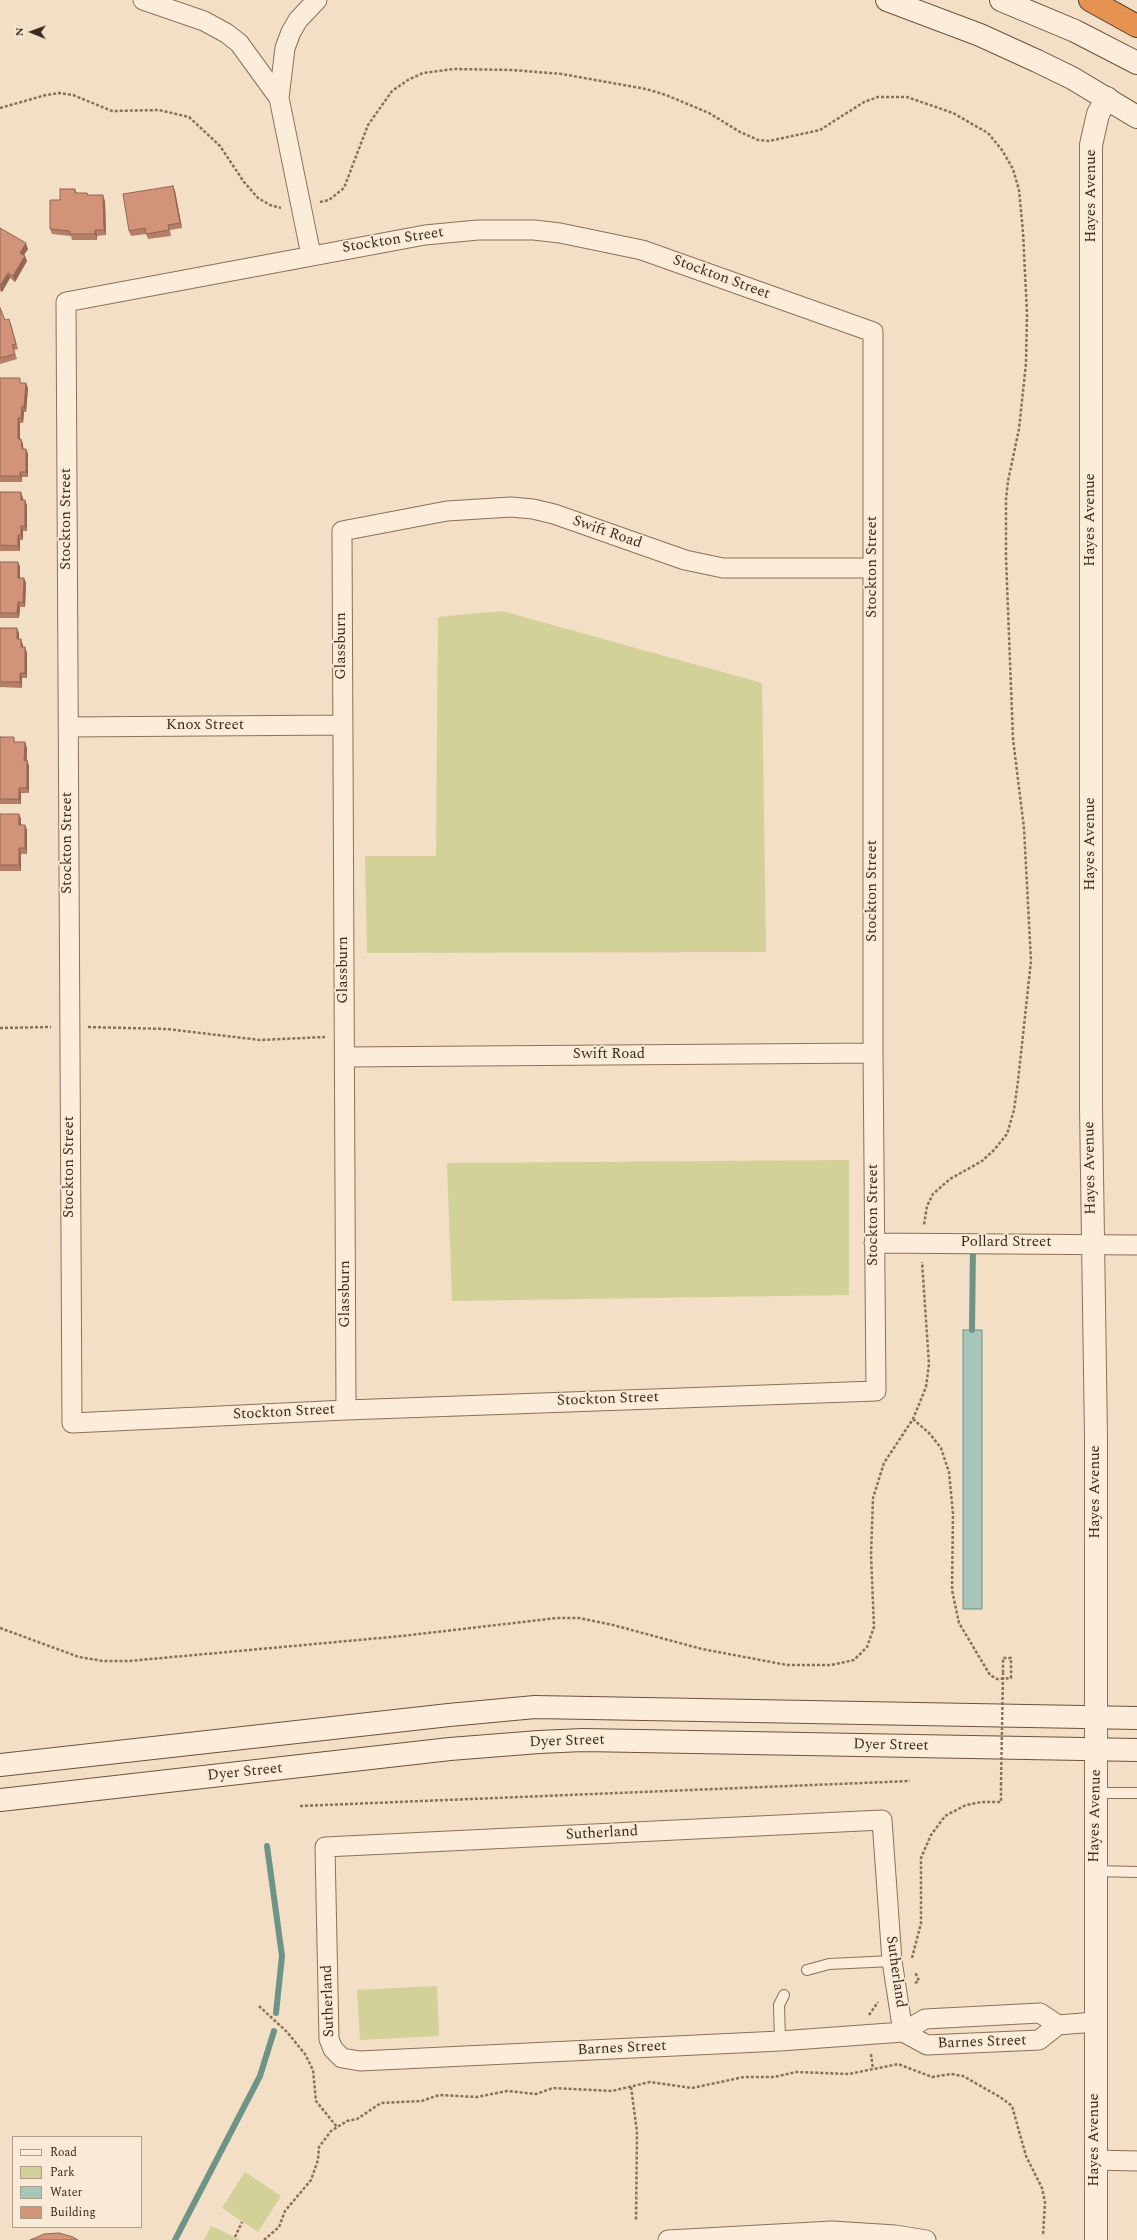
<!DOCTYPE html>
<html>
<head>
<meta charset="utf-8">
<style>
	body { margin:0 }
	#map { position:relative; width:1137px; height:2240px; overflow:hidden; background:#f2dfc5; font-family:Spectral,serif }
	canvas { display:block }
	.legend { position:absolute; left:12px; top:2136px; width:130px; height:92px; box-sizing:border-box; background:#f8ead5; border:1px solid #ad9d8c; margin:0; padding:5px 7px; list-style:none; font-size:12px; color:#3d2a1e }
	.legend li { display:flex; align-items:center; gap:8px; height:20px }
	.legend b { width:20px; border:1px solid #ad9d8c }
	.north { position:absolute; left:12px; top:12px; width:40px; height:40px; -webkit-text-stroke:3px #f8ead5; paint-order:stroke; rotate:271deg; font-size:11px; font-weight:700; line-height:16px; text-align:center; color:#3d2a1e }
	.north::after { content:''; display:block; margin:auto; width:14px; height:18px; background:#3d2a1e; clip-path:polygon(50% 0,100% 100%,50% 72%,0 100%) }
</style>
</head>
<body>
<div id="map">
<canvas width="1137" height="2240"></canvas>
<ul class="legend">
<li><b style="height:5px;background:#fbedd9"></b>Road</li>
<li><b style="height:11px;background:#d1d198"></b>Park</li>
<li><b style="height:11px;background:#a7c5b8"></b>Water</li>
<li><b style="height:11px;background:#d29378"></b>Building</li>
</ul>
<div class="north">N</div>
</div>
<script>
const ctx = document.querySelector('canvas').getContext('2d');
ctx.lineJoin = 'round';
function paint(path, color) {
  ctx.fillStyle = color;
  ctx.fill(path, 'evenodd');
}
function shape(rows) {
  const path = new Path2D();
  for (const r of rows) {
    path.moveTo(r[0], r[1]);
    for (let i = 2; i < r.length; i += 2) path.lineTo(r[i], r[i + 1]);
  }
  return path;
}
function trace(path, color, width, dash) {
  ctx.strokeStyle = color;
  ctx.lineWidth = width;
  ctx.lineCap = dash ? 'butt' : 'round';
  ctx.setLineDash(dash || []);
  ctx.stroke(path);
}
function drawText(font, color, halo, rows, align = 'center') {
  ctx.font = font + ' Spectral,serif';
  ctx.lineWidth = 3.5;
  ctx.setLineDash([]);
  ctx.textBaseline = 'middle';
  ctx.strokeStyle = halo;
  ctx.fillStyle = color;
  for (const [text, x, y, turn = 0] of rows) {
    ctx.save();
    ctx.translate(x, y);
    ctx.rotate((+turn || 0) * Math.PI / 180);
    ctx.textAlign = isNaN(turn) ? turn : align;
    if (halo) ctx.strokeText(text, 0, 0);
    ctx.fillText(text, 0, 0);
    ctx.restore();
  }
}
const green = shape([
	[502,611,762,683,766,952,367,953,365,856,436,856,438,617],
	[849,1160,849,1295,452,1301,447,1163],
	[437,1986,439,2036,360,2040,357,1990],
	[245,2172,281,2196,258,2232,222,2208],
	[211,2226,235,2237,240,2240,204,2240]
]);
const water = shape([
	[963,1330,982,1330,982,1609,963,1609,963,1330]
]);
const stream = shape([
	[972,1330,973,1245],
	[267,1846,282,1956,276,2013],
	[175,2240,260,2076,274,2031]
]);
const path = shape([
	[0,108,46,95,59,93,73,95,112,111,159,110,189,117,220,146,244,182,258,198,270,205,281,208],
	[320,202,329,200,344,188,368,125,392,91,408,80,423,73,454,69,512,70,562,74,646,89,666,95,709,113,740,132,758,140,769,141,820,130,864,102,878,97,907,97,953,113,988,133,1002,150,1013,169,1019,190,1023,232,1027,313,1026,363,1019,429,1008,481,1006,499,1006,558,1013,739,1024,828,1031,961,1018,1081,1014,1110,1007,1134,994,1150,982,1161,950,1179,933,1194,927,1206,924,1225],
	[88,1027,167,1029,260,1040,325,1037],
	[0,1028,51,1027],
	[913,1419,930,1434,941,1448,949,1472,953,1514,952,1590,959,1623,990,1675,997,1679,1011,1678,1011,1658,1003,1658,1003,1673],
	[0,1628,79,1657,103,1661,129,1661,402,1636,557,1618,579,1618,613,1625,702,1649,787,1665,831,1665,854,1660,867,1647,874,1627,871,1555,873,1498,884,1463,913,1419,926,1387,929,1364,922,1262],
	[300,1806,910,1781],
	[912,1958,921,1923,921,1858,931,1835,945,1816,966,1805,982,1802,1001,1802,1001,1785],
	[915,1983,919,1981,915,1972],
	[259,2006,287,2032,305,2054,313,2070,316,2101,337,2127],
	[869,2015,878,2002],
	[871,2054,873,2069],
	[631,2087,637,2132,636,2220],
	[235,2237,242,2222],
	[264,2240,279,2227,285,2211,311,2180,318,2160,319,2147,331,2131,347,2121,357,2119,381,2103,422,2101,439,2095,477,2097,507,2091,536,2094,553,2088,612,2091,650,2082,692,2088,744,2077,774,2077,796,2072,849,2074,898,2064,932,2077,951,2074,963,2076,1000,2097,1012,2106,1026,2156,1042,2188,1045,2202,1043,2236]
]);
const service = shape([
	[1096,1793,1137,1793],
	[1095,1871,1137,1872],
	[807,1970,829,1964,892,1961],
	[780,2041,779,2005,784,1995]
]);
const minor = shape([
	[143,0,204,21,226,33,239,43,279,98],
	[478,230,534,230,560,233,642,250,873,332,873,1053,876,1391,346,1410,72,1423,66,302,425,235,478,230],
	[311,255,279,98,285,48,291,32,298,20,317,0],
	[68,727,343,725],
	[345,1057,873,1053],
	[874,1243,1137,1245],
	[346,1410,342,531,447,511,511,507,533,509,554,514,685,560,723,568,873,568],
	[882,1820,892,1961,903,2032,780,2041,360,2061,342,2058,333,2049,329,2039,325,1847,882,1820],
	[1040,2013,1058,2025,1039,2040,927,2045,903,2032,925,2019,1040,2013],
	[1058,2025,1095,2022],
	[1095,2160,1137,2161],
	[668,2240,832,2231,895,2235,926,2240]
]);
const tertiary = shape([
	[1096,2240,1096,1438,1091,1107,1091,145,1098,114,1107,98]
]);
const secondary = shape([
	[887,0,980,35,1037,61,1072,78,1137,117],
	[1001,0,1075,31,1137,63],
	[0,1765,449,1715,535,1707,1137,1718],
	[0,1800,450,1749,539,1742,583,1740,1137,1750]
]);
const motorway = shape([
	[1090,0,1137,26]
]);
const pathBridge = shape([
	[1001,1785,1003,1673]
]);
const wall = shape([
	[75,189,77,193,87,193,88,195,105,201,106,235,97,236,97,240,72,240,71,236,52,234,50,229,60,200],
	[175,191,182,228,170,230,171,236,148,239,146,234,131,236,129,231],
	[0,228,28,249,24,255,27,261,15,282,10,278,2,292,0,291],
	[0,308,5,320,11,324,18,349,14,350,17,359,0,364],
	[0,378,22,383,26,383,28,388,26,412,24,412,23,423,20,423,20,439,21,439,23,444,23,449,26,449,28,454,28,477,22,477,22,482,0,482],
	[0,492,23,498,23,500,25,500,27,506,27,531,23,531,23,540,20,540,20,551,0,551],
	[0,562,18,562,20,567,20,578,24,578,26,583,25,607,20,607,19,618,0,618],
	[0,628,19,633,19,639,23,645,23,647,25,647,27,653,27,678,22,678,22,688,0,687],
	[0,737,16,742,25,742,27,748,27,760,29,766,29,793,21,793,21,804,0,804],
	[0,814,19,814,21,819,21,825,25,825,27,830,27,854,21,854,21,871,0,871]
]);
const shadedWall = shape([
	[173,186,175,191,182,228,180,223],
	[103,195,105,201,106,235,104,230],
	[95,230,97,236,97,240,95,234],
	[26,243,28,249,22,258,20,253],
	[25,256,27,261,15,282,13,276],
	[8,273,10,278,2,292,0,286],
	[26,383,28,388,26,412,24,407],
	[22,406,24,412,23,423,21,418],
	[18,418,20,423,20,444,18,439],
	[21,439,23,444,24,454,22,449],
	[26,449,28,454,28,477,26,472],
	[20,472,22,477,22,482,20,476],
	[21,492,23,498,23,506,21,500],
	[25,500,27,506,27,531,25,526],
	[21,526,23,531,23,540,21,535],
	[18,535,20,540,20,551,18,546],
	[18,562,20,567,20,583,18,578],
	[24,578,26,583,25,607,23,602],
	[18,602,20,607,19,618,17,613],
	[17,628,19,633,19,645,17,639],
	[21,639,23,645,23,653,21,647],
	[25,647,27,653,27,678,25,673],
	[20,673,22,678,22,688,20,682],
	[25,742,27,748,26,766,24,761],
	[27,760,29,766,29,793,27,788],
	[19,788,21,793,21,804,19,799],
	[19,814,21,819,21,831,19,825],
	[25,825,27,830,27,854,25,848],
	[19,848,21,854,21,871,19,865]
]);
const building = shape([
	[173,186,180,223,168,225,169,230,146,234,145,228,129,231,123,194,173,186],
	[60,189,75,189,75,193,87,193,87,195,103,195,104,230,95,230,95,234,70,234,70,231,50,229,50,200,60,200,60,189],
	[0,228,26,243,20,253,25,256,13,276,8,273,0,286,0,228],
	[0,308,5,320,9,319,16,344,12,345,15,354,0,358,0,308],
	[0,378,20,378,20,383,26,383,24,407,22,406,21,418,18,418,18,439,21,439,22,449,26,449,26,472,20,472,20,476,0,476,0,378],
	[0,492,21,492,21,500,25,500,25,526,21,526,21,535,18,535,18,546,0,545,0,492],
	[0,562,18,562,18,578,24,578,23,602,18,602,17,613,0,613,0,562],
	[0,628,17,628,17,639,21,639,21,647,25,647,25,673,20,673,20,682,0,682,0,628],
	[0,737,14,737,14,742,25,742,24,761,27,760,27,788,19,788,19,799,0,799,0,737],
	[0,814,19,814,19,825,25,825,25,848,19,848,19,865,0,865,0,814],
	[59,2233,73,2237,78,2240,30,2240,44,2234,59,2233]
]);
const streetNames = [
	["Hayes Avenue",1092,196,-90],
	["Stockton Street",393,241,-9],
	["Stockton Street",721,278,20],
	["Stockton Street",67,519,-90],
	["Hayes Avenue",1091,520,-90],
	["Swift Road",607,533,19],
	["Stockton Street",873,567,-90],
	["Glassburn",342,646,-90],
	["Knox Street",205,726],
	["Stockton Street",68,843,-90],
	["Hayes Avenue",1091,844,-90],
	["Stockton Street",873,891,-90],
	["Glassburn",344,970,-90],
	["Swift Road",609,1055],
	["Stockton Street",70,1167,-90],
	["Hayes Avenue",1091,1168,-91],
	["Stockton Street",874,1215,-90],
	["Pollard Street",1006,1243],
	["Glassburn",346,1294,-90],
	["Stockton Street",608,1400,-2],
	["Stockton Street",284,1413,-3],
	["Hayes Avenue",1096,1492,-90],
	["Dyer Street",567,1742,-2],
	["Dyer Street",891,1746,1],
	["Dyer Street",245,1773,-6],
	["Hayes Avenue",1096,1816,-89],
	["Sutherland",602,1834,-3],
	["Sutherland",895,1972,82],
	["Sutherland",329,2001,-92],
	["Barnes Street",982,2043,-2],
	["Barnes Street",622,2049,-3],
	["Hayes Avenue",1095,2140,-90]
];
paint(green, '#d1d198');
paint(water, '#a7c5b8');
trace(water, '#6d9486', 1);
trace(stream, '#6d9486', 6);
trace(service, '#8e6f59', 12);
trace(minor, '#8e6f59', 21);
trace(tertiary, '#8e6f59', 24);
trace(secondary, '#70503c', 24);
trace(motorway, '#5c3e2e', 24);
trace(path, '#8e6f59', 2.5, [3, 2]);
trace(service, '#fbedd9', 10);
trace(minor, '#fbedd9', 19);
trace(tertiary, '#fbedd9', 22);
trace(secondary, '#fbedd9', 22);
trace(motorway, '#e69351', 22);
trace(pathBridge, '#8e6f59', 2.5, [3, 2]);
paint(wall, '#b57e67');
paint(shadedWall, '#936754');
paint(building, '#d29378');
trace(building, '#936754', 1);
drawText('15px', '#3d2a1e', '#f8ead5', streetNames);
</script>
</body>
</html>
